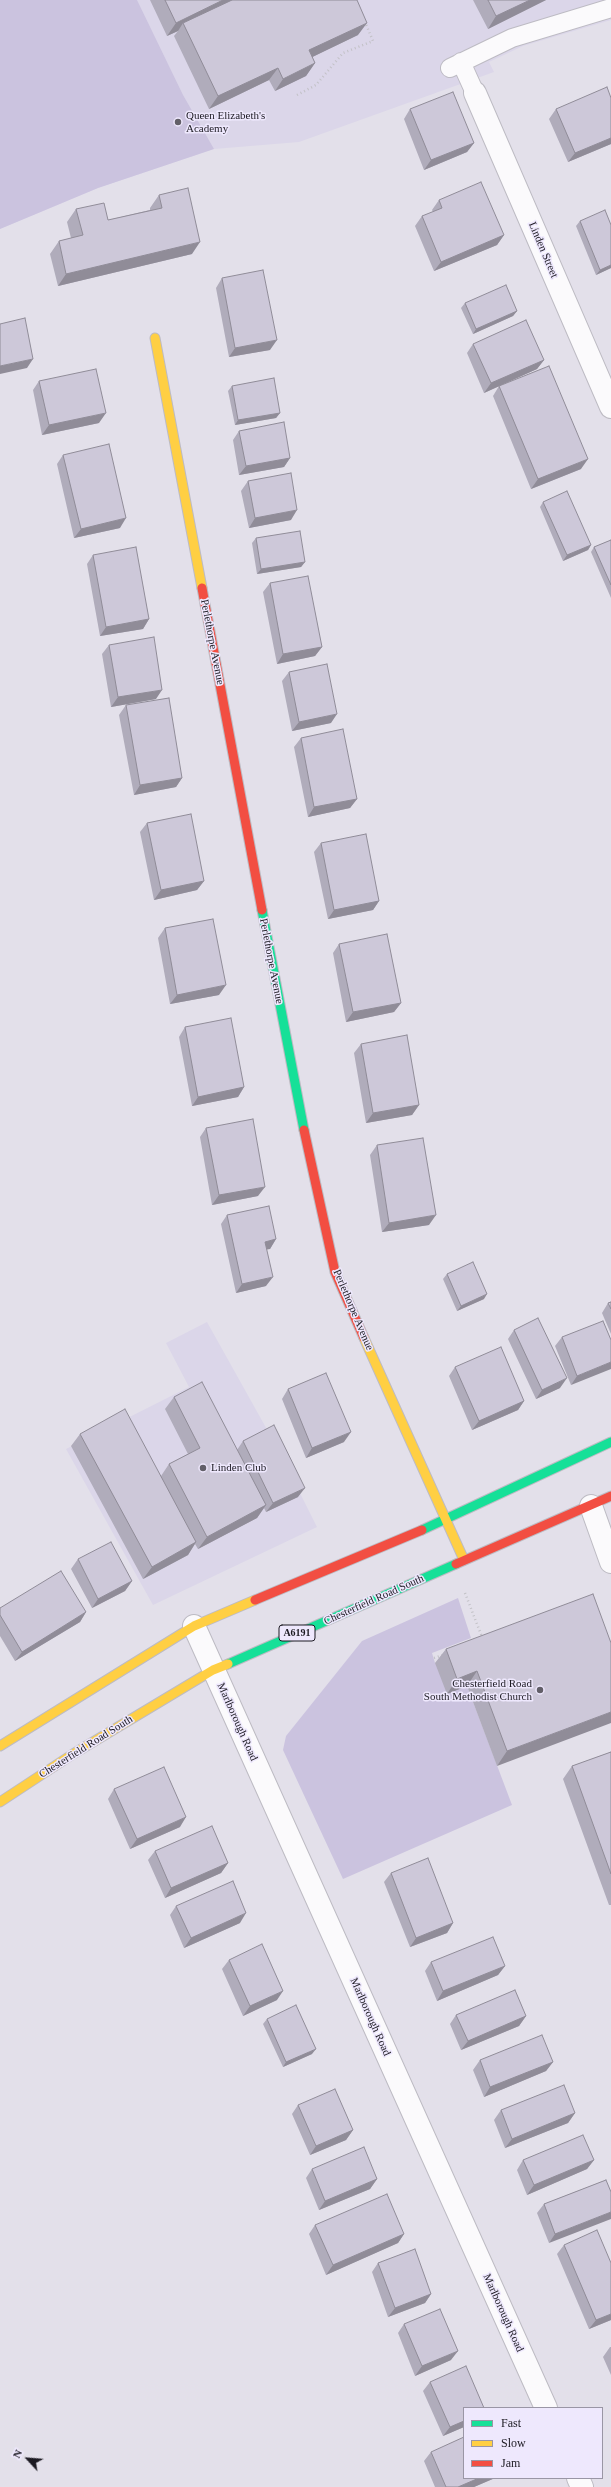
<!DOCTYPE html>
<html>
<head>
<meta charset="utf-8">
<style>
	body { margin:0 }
	#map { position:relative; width:611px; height:2487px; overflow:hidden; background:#e3e0ea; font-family:Georgia,serif }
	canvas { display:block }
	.legend { position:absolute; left:463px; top:2407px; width:140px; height:72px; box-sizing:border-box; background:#eee8fd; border:1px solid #9a96a5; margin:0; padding:5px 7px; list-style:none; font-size:12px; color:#1c1a22 }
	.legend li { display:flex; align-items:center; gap:8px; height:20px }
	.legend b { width:20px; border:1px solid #9a96a5 }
	.north { position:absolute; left:8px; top:2439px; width:40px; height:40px; -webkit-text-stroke:3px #eee8fd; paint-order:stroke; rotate:296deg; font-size:11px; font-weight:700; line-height:16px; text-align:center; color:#1c1a22 }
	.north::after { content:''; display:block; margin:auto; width:14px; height:18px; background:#1c1a22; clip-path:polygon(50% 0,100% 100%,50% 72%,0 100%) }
</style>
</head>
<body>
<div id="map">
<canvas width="611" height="2487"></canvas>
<ul class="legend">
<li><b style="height:5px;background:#16e098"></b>Fast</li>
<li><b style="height:5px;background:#ffcf43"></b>Slow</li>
<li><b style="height:5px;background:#f24e42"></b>Jam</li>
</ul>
<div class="north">N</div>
</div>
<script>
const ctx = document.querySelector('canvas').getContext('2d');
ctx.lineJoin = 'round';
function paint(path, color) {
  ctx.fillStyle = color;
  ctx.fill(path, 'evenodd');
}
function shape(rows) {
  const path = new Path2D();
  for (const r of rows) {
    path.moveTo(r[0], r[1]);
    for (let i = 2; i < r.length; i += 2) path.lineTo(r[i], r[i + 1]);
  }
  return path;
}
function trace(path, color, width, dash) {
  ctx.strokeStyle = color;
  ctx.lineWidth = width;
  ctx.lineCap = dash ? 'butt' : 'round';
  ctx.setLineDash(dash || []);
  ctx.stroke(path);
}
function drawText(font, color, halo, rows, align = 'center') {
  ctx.font = font + ' Georgia,serif';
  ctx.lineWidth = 3;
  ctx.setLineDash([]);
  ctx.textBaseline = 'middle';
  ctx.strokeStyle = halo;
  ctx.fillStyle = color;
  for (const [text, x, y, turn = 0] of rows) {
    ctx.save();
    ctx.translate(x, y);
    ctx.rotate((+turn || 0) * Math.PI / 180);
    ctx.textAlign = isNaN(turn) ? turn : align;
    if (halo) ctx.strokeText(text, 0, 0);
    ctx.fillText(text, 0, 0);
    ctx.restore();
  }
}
const built = shape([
	[0,0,611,0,611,20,523,46,489,62,494,72,299,142,214,149,98,188,0,229],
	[207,1322,279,1451,317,1527,153,1605,66,1449,189,1387,166,1343]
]);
const green = shape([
	[0,0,137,0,183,95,214,149,98,188,0,229],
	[458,1598,471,1638,432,1653,435,1663,467,1686,512,1805,343,1879,283,1750,286,1736,362,1641]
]);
const path = shape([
	[297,95,316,85,343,53,373,41,365,22],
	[465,1593,482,1637],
	[434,1658,443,1655]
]);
const lane = shape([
	[461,62,475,93],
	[450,68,512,38,611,8]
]);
const street = shape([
	[475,93,611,407],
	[591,1506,611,1562],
	[194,1626,546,2408],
	[578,2478,582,2487]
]);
const fast = shape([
	[262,910,304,1130],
	[422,1530,611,1442],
	[228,1664,456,1564]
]);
const slow = shape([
	[155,338,202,588],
	[364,1338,464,1560],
	[0,1746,194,1626,255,1600],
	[0,1802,73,1754,213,1670,228,1664]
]);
const jam = shape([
	[202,588,262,910],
	[304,1130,335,1272,364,1338],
	[456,1564,611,1496],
	[255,1600,422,1530]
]);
const wall = shape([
	[150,0,357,0,358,35,312,57,315,63,306,76,275,91,269,80,209,109,174,36,178,31,167,36],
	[473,0,546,0,488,29],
	[611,98,611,144,568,162,549,119,556,109],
	[410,109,474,143,467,152,424,170,404,119],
	[159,195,192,254,58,286,50,254,59,241,71,238,67,222,76,209,108,220,150,210,150,208],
	[439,200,504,235,497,245,434,271,415,226,422,216,433,212,432,210],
	[580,221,611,225,611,268,596,275,576,226],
	[222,278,270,350,229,357,216,288],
	[465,303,517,311,513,316,473,334,461,308],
	[473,344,544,360,537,369,484,393,467,353],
	[39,381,99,423,42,435,33,390],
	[232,386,280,413,276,418,235,425,228,391],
	[499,386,581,469,531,489,493,396],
	[239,431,290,458,284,467,239,475,233,440],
	[63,455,120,528,74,538,57,464],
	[248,481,291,520,249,528,241,491],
	[543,502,591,545,588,550,563,561,540,507],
	[256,538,305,562,301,567,257,574,252,543],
	[611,540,611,598,591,552,594,547],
	[93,555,149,619,143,629,100,636,87,564],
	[270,583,322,647,315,656,277,664,263,592],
	[109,645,156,699,111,707,102,654],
	[289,672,331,723,292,731,282,681],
	[126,705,182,778,176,787,134,795,119,715],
	[301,738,357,799,350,808,308,817,294,747],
	[147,823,204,881,197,890,154,900,140,832],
	[321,843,379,901,373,910,328,919,314,852],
	[165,928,219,995,170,1004,158,938],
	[339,944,401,1003,394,1012,346,1022,333,953],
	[185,1027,244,1087,238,1097,192,1106,179,1037],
	[361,1044,419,1105,412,1115,366,1123,354,1053],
	[206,1128,258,1196,212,1205,200,1137],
	[377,1145,429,1225,382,1232,370,1155],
	[227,1215,276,1239,270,1249,266,1249,266,1286,236,1293,221,1224],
	[447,1274,484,1299,457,1311,443,1279],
	[611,1302,611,1334,602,1313,608,1303],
	[514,1330,560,1388,536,1399,508,1339],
	[562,1337,611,1340,571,1385,555,1346],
	[455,1367,524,1401,518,1410,472,1430,449,1376],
	[288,1389,344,1442,306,1458,282,1399],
	[174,1397,237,1450,243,1441,298,1497,266,1512,264,1508,257,1518,198,1549,195,1544,188,1555,143,1579,71,1446,80,1434,161,1476,169,1464,188,1454,165,1409],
	[78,1559,132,1581,125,1591,92,1608,71,1569],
	[0,1608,86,1612,80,1622,15,1661,0,1636],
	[611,1643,497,1766,467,1686,447,1694,435,1663,446,1649],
	[611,1752,611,1905,609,1905,563,1779,572,1766],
	[114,1789,180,1827,130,1849,108,1799],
	[155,1851,228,1863,221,1873,165,1898,148,1860],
	[391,1873,453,1923,447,1933,410,1947,384,1882],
	[176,1906,240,1923,184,1948,170,1915],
	[229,1960,277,2000,243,2016,222,1969],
	[431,1962,505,1966,498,1975,437,2001,425,1971],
	[456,2015,526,2016,519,2026,461,2050,450,2024],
	[267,2019,312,2054,283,2067,263,2024],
	[480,2060,553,2062,546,2071,484,2097,473,2070],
	[298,2105,353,2130,346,2140,310,2155,292,2114],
	[501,2110,575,2113,568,2123,505,2148,494,2120],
	[523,2160,594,2160,587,2169,527,2195,517,2170],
	[312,2169,377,2179,370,2189,319,2210,306,2178],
	[606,2180,549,2243,537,2213,544,2204],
	[315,2225,404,2234,398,2243,326,2275,309,2234],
	[564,2245,611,2320,589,2329,557,2254],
	[378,2263,431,2294,425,2303,388,2317,372,2272],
	[404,2324,451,2360,415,2376,398,2333],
	[610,2347,611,2347,611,2375,603,2357],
	[430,2382,464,2408,464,2427,443,2436,423,2391],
	[431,2452,464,2478,495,2478,474,2487,435,2487,424,2461]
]);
const shadedWall = shape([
	[223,0,240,0,183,23,178,31,167,36,176,23],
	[530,0,546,0,488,29,496,16],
	[367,23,358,35,300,63,309,50],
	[315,63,306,76,275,91,283,79],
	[278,68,269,80,209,109,218,96],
	[611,138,611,144,568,162,575,153],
	[474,143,467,152,424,170,431,160],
	[504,235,497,245,434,271,441,262],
	[200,242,192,254,58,286,66,274],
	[611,265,611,268,596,275,600,270],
	[517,311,513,316,473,334,476,329],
	[277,340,270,350,229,357,235,348],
	[33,359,27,368,0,374,0,366],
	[544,360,537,369,484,393,491,383],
	[106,413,99,423,42,435,49,425],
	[280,413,276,418,235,425,238,420],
	[290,458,284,467,239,475,246,466],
	[588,459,581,469,531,489,538,479],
	[297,510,291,520,249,528,255,518],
	[126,518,120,528,74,538,81,529],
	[591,545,588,550,563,561,567,555],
	[305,562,301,567,257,574,261,569],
	[149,619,143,629,100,636,106,627],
	[322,647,315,656,277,664,283,654],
	[162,690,156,699,111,707,118,697],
	[337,714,331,723,292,731,299,722],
	[182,778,176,787,134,795,140,785],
	[357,799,350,808,308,817,314,807],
	[204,881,197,890,154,900,161,890],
	[379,901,373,910,328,919,334,910],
	[226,985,219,995,170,1004,177,995],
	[401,1003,394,1012,346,1022,353,1012],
	[244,1087,238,1097,192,1106,198,1097],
	[419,1105,412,1115,366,1123,373,1113],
	[265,1187,258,1196,212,1205,219,1195],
	[436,1215,429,1225,382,1232,389,1223],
	[276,1239,270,1249,258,1251,265,1242],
	[273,1277,266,1286,236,1293,242,1284],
	[487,1294,484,1299,457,1311,461,1306],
	[611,1362,611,1369,571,1385,577,1376],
	[567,1378,560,1388,536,1399,542,1390],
	[524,1401,518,1410,472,1430,479,1421],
	[351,1432,344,1442,306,1458,312,1448],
	[305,1488,298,1497,266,1512,273,1503],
	[266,1505,257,1518,198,1549,207,1537],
	[196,1542,188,1555,143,1579,152,1567],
	[132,1581,125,1591,92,1608,98,1599],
	[86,1612,80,1622,15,1661,22,1652],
	[477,1671,467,1686,447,1694,457,1679],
	[611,1712,611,1723,497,1766,507,1751],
	[186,1817,180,1827,130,1849,137,1839],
	[228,1863,221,1873,165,1898,171,1888],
	[246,1913,240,1923,184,1948,191,1938],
	[453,1923,447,1933,410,1947,416,1938],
	[505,1966,498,1975,437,2001,443,1991],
	[283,1991,277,2000,243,2016,250,2006],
	[526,2016,519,2026,461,2050,468,2041],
	[316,2049,312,2054,283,2067,286,2062],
	[553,2062,546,2071,484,2097,490,2087],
	[575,2113,568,2123,505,2148,512,2139],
	[353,2130,346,2140,310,2155,316,2146],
	[594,2160,587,2169,527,2195,534,2185],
	[377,2179,370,2189,319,2210,325,2201],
	[611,2212,611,2219,549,2243,555,2234],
	[404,2234,398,2243,326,2275,333,2265],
	[431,2294,425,2303,388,2317,395,2308],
	[611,2314,611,2320,589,2329,596,2320],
	[458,2351,451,2360,415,2376,422,2366],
	[464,2421,464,2427,443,2436,450,2427],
	[479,2478,495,2478,474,2487,458,2487]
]);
const building = shape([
	[165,0,223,0,176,23,165,0],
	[232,0,357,0,367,23,309,50,315,63,283,79,278,68,218,96,183,23,232,0],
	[488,0,530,0,496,16,488,0],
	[607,87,611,98,611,138,575,153,556,109,607,87],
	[453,92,474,143,431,160,410,109,453,92],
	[481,182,504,235,441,262,422,216,442,208,439,200,481,182],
	[188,188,200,242,66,274,59,241,83,235,76,209,104,203,108,220,162,208,159,195,188,188],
	[605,210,611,225,611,265,600,270,580,221,605,210],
	[263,270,277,340,235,348,222,278,263,270],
	[506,285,517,311,476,329,465,303,506,285],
	[25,318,33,359,0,366,0,324,25,318],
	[526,320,544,360,491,383,473,344,526,320],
	[549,366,588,459,538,479,499,386,549,366],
	[96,369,106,413,49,425,39,381,96,369],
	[274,378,280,413,238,420,232,386,274,378],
	[284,422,290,458,246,466,239,431,284,422],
	[109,444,126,518,81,529,63,455,109,444],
	[291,473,297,510,255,518,248,481,291,473],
	[567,491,591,545,567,555,543,502,567,491],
	[300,531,305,562,261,569,256,538,300,531],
	[611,540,611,585,594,547,611,540],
	[136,547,149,619,106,627,93,555,136,547],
	[308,576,322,647,283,654,270,583,308,576],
	[154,637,162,690,118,697,109,645,154,637],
	[327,664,337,714,299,722,289,672,327,664],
	[169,698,182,778,140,785,126,705,169,698],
	[343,729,357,799,314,807,301,738,343,729],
	[191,814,204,881,161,890,147,823,191,814],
	[366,834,379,901,334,910,321,843,366,834],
	[213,919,226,985,177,995,165,928,213,919],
	[387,934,401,1003,353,1012,339,944,387,934],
	[231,1018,244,1087,198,1097,185,1027,231,1018],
	[407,1035,419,1105,373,1113,361,1044,407,1035],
	[253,1119,265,1187,219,1195,206,1128,253,1119],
	[423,1138,436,1215,389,1223,377,1145,423,1138],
	[269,1206,276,1239,265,1242,273,1277,242,1284,227,1215,269,1206],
	[473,1262,487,1294,461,1306,447,1274,473,1262],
	[611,1302,611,1309,608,1303,611,1302],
	[538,1318,567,1378,542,1390,514,1330,538,1318],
	[603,1321,611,1340,611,1362,577,1376,562,1337,603,1321],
	[501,1347,524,1401,479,1421,455,1367,501,1347],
	[326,1373,351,1432,312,1448,288,1389,326,1373],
	[202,1382,266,1505,207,1537,169,1464,200,1448,174,1397,202,1382],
	[125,1409,196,1542,152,1567,80,1434,125,1409],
	[274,1425,305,1488,273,1503,243,1441,274,1425],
	[111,1542,132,1581,98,1599,78,1559,111,1542],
	[61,1571,86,1612,22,1652,0,1615,0,1608,61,1571],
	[593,1594,611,1643,611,1712,507,1751,477,1671,457,1679,446,1649,593,1594],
	[611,1752,611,1874,572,1766,611,1752],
	[164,1767,186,1817,137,1839,114,1789,164,1767],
	[212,1826,228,1863,171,1888,155,1851,212,1826],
	[428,1858,453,1923,416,1938,391,1873,428,1858],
	[233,1881,246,1913,191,1938,176,1906,233,1881],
	[493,1937,505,1966,443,1991,431,1962,493,1937],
	[262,1944,283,1991,250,2006,229,1960,262,1944],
	[515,1990,526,2016,468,2041,456,2015,515,1990],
	[296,2005,316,2049,286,2062,267,2019,296,2005],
	[542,2035,553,2062,490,2087,480,2060,542,2035],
	[564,2085,575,2113,512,2139,501,2110,564,2085],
	[335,2089,353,2130,316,2146,298,2105,335,2089],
	[583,2135,594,2160,534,2185,523,2160,583,2135],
	[364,2147,377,2179,325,2201,312,2169,364,2147],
	[606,2180,611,2192,611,2212,555,2234,544,2204,606,2180],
	[387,2194,404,2234,333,2265,315,2225,387,2194],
	[597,2230,611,2263,611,2314,596,2320,564,2245,597,2230],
	[415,2249,431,2294,395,2308,378,2263,415,2249],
	[440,2309,458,2351,422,2366,404,2324,440,2309],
	[466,2366,484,2408,464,2408,464,2421,450,2427,430,2382,466,2366],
	[464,2437,464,2478,479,2478,458,2487,446,2487,431,2452,464,2437]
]);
const markers = [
	[178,122,4,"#625f68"],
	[203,1468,4,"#625f68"],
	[540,1690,4,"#625f68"]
];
const shields = [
	[297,1633,36]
];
const shieldNames = [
	["A6191",297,1633]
];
const poiNames = [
	["Queen Elizabeth's",186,116],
	["Academy",186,129],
	["Linden Club",211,1468],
	["Chesterfield Road",532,1684,"right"],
	["South Methodist Church",532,1697,"right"]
];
const streetNames = [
	["Linden Street",543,250,67],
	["Perlethorpe Avenue",212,642,79],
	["Perlethorpe Avenue",271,961,79],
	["Perlethorpe Avenue",353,1310,67],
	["Chesterfield Road South",374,1600,-24],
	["Marlborough Road",237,1722,66],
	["Chesterfield Road South",86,1747,-32],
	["Marlborough Road",370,2017,66],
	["Marlborough Road",503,2313,66]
];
paint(built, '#dbd6e9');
paint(green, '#cbc3df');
trace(lane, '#bdbbc3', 20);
trace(street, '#bdbbc3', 24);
trace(fast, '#bdbbc3', 11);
trace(slow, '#bdbbc3', 11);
trace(jam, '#bdbbc3', 11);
trace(path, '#c2c1c6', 2.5, [1, 3]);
trace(lane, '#fbfafc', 18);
trace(street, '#fbfafc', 22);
trace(fast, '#16e098', 9);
trace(slow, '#ffcf43', 9);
trace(jam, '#f24e42', 9);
paint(wall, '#b0acbb');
paint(shadedWall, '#908c98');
paint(building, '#cdc8d9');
trace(building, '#908c98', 1);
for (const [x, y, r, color] of markers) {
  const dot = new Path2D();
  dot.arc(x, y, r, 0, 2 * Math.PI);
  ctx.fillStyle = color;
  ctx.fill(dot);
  trace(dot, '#eee8fd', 1.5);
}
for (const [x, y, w] of shields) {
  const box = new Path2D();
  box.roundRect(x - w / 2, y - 8, w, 16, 3);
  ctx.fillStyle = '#eee8fd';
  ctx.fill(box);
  trace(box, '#1c1a22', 1);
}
drawText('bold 10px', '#1c1a22', null, shieldNames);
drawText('11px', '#1c1a22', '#eee8fd', poiNames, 'left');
drawText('11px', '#1c1a22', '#eee8fd', streetNames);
</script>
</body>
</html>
